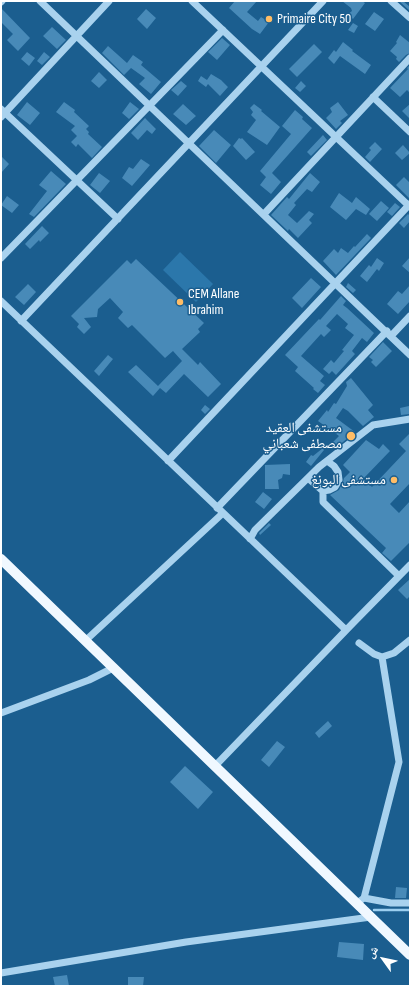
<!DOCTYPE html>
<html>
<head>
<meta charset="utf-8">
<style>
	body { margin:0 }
	#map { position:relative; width:411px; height:987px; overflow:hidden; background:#1b5e8f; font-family:"Sofia Sans Condensed","Noto Naskh Arabic",sans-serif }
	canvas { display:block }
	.frame { position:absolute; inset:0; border:2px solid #fff; pointer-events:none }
	.north { position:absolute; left:363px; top:939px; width:40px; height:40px; -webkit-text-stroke:3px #1b5e8f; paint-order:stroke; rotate:303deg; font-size:11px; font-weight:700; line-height:16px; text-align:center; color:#fff }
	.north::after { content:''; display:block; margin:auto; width:14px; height:18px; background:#fff; clip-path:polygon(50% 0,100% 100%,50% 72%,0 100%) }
</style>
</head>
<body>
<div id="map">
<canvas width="411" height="987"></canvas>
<div class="frame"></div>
<div class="north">ش</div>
</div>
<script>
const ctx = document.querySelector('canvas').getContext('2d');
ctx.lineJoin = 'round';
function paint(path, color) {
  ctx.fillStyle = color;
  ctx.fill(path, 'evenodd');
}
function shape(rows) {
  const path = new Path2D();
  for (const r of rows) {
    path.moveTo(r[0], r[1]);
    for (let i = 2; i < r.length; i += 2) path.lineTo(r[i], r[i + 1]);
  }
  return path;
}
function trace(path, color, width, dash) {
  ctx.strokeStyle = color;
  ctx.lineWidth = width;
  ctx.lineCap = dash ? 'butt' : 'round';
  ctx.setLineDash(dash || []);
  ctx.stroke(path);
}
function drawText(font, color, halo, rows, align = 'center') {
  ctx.font = font + ' "Sofia Sans Condensed","Noto Naskh Arabic",sans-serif';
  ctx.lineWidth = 3;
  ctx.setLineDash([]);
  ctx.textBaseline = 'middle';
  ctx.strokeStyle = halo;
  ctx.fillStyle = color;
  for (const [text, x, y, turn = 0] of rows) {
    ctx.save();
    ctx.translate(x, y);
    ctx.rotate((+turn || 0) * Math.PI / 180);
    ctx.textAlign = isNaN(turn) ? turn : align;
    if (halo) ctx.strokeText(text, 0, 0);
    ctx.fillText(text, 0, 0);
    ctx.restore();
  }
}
const green = shape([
	[180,252,213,284,196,302,163,270]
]);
const stream = shape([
	[374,910,410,910]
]);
const building = shape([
	[235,1,257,1,247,12,258,21,261,17,269,22,260,34,252,29,229,8],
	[342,1,362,1,365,3,353,19,348,14,352,11,351,8],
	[401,1,403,1,410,7,410,11,400,2],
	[1,8,30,38,18,51,7,40,13,34,1,22],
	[146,9,156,18,147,29,137,19],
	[374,12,384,19,375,31,365,24],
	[353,23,358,26,354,33,348,30],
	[52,27,66,40,57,49,43,36],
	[400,35,410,43,410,53,406,55,399,62,396,59,397,57,390,51,397,43,396,42],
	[222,38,230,45,217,60,208,52],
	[343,42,353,50,352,51,371,65,365,74,340,56,334,64,328,58,334,50,336,52],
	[314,44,322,52,297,77,289,69],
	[108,46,127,63,133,55,143,62,141,65,161,82,151,94,139,84,145,78,131,68,124,75,102,53],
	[27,52,35,58,29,66,21,59],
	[44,52,50,57,42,65,37,61],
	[410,65,410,93,407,90,400,97,390,88,408,69,407,68],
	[99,72,107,80,99,88,91,81],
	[211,74,221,80,228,87,220,96,208,84,206,87,198,81,201,76,207,80],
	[181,81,187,86,178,96,171,90],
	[301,81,306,86,300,92,295,88],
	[27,102,40,113,30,125,17,115],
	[64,102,75,110,74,112,89,126,86,129,89,132,88,134,102,147,92,158,78,144,76,147,71,142,77,136,71,130,75,126,56,112],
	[130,102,139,109,129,119,122,113],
	[338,102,348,115,340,121,342,123,336,129,326,118,332,112,330,108],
	[183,104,196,116,186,125,173,114],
	[254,104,262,110,261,111,280,127,267,145,247,132,256,120,251,115,253,112,250,108],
	[410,104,410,119,402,111],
	[295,110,303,117,302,119,312,128,272,173,281,182,271,194,260,185,266,177,260,171,291,134,282,126],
	[145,118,156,129,152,134,147,130,138,140,131,133],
	[214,130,231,145,216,163,199,146],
	[323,135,327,140,311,156,307,152],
	[239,138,241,139,242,138,255,152,246,160,233,146],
	[375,142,382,149,370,162,365,157,371,150,369,148],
	[403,145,410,153,402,160,395,153],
	[1,156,9,164,1,173],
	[141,159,150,165,132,186,122,178,129,167,133,169],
	[51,171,66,184,34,217,29,214,47,191,39,185],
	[99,173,110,181,100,193,90,185],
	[310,173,320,182,312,192,307,189,294,203,296,205,288,215,297,223,309,211,314,214,309,220,312,223,298,238,289,229,288,231,271,215,287,197,289,199],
	[404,177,410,183,410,199,396,185],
	[339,193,352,203,356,197,370,209,366,215,356,209,346,220,330,207],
	[7,196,19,205,12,213,1,205],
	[381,201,389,208,377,221,369,214],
	[395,203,400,207,392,216,387,212],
	[408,214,410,216,410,221,404,228,399,223],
	[42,226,49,233,40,242,39,240,30,249,25,244],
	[367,234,371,238,336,275,323,261,334,249,338,253,341,248,348,253,354,246,355,247],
	[410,257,410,273,402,266],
	[377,258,384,263,379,271,377,269,367,282,360,276,369,265,371,267],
	[136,259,204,323,198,329,200,332,182,349,198,365,200,362,221,384,208,397,184,374,166,393,160,388,153,396,128,372,136,365,158,386,182,361,173,351,165,358,132,325,128,328,118,318,123,312,110,298,98,309,97,317,84,318,91,327,84,334,77,327,79,324,71,316,127,260,131,264],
	[311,278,321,287,302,308,292,298],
	[348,283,356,290,353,293,346,287],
	[28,284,36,292,24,305,15,297],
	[410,285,410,301,398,314,387,304,398,291,402,294],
	[341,296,346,301,343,305,347,308,374,333,367,342,362,338,352,351,355,354,336,375,332,371,329,374,323,369,331,360,334,363,344,351,342,350,354,335,345,328,348,324,337,314,326,326,331,330,324,337,321,334,301,356,324,376,320,381,325,385,318,393,313,389,314,388,295,371,298,367,285,355,319,319,320,320],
	[383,342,392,351,376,367,371,362,373,360,369,357],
	[108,355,113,359,99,376,94,371],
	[351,378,373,405,368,410,374,417,363,426,348,411,343,408,336,418,355,432,337,447,333,442,339,436,318,421,327,410,328,412,334,403,336,404,347,386,346,382],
	[205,405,210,409,205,414,201,410],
	[409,406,410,414,401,415,400,408],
	[410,433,410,483,390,504,399,513,410,501,410,542,391,561,382,553,386,548,330,495,339,490,343,482,344,478,350,472,343,465,366,440,379,449,383,444,390,451,363,479,372,487,406,451,399,444],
	[323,448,324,450,311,466,306,462,311,455,313,456],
	[290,464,290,475,283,474,282,478,278,480,279,489,265,489,265,465],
	[263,492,272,499,264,509,255,502],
	[269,523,271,525,260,535,259,533],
	[410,579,410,596,407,599,398,590],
	[328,721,332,726,319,738,315,733],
	[277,741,285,747,269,767,261,760],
	[185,766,213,792,198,809,170,782],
	[396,887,407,888,406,898,395,898],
	[339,942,364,944,363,960,337,957],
	[67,975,69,986,55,986,53,977],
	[128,977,144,977,143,986,128,986]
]);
const minor = shape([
	[40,1,410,355],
	[192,1,408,205],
	[391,1,410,18],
	[1,2,2,1],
	[373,97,410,132],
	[1,109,118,219],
	[1,117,109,1],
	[264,214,410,58],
	[1,258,223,30],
	[1,301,346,630],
	[21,321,323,1],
	[391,336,410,316],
	[168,461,410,204],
	[308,478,323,491,329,490,335,487,339,480,338,472,334,466,327,461],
	[323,491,323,502,399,576],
	[217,508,387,331],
	[250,539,255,530,319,467,373,425,410,419],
	[85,641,223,513],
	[359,643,374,654,382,657,394,653,410,640],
	[1,713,89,680,113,668],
	[215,766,353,623,410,565],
	[364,898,391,903,410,903],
	[357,903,364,898,399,762,382,657],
	[1,973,186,942,371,917]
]);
const major = shape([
	[1,559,410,955]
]);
const markers = [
	[269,19,4,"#ffbd66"],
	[180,302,4,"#ffbd66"],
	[351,436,5,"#ffbd66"],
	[394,480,4,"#ffbd66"]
];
const poiNames = [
	["Primaire City 50",277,19],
	["CEM Allane",188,294],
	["Ibrahim",188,310],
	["مستشفى العقيد",342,428,"right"],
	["مصطفى شعباني",342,444,"right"],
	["مستشفى البونغ",386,480,"right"]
];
paint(green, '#2b77ab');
trace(stream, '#9ccff0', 2.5);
paint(building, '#488ab8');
trace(minor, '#a9d2ee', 7);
trace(major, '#f0f8ff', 10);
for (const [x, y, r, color] of markers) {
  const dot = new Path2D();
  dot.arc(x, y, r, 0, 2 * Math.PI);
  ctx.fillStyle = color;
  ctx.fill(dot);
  trace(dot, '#1b5e8f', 1.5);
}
drawText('14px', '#fff', '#1b5e8f', poiNames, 'left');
</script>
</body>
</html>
